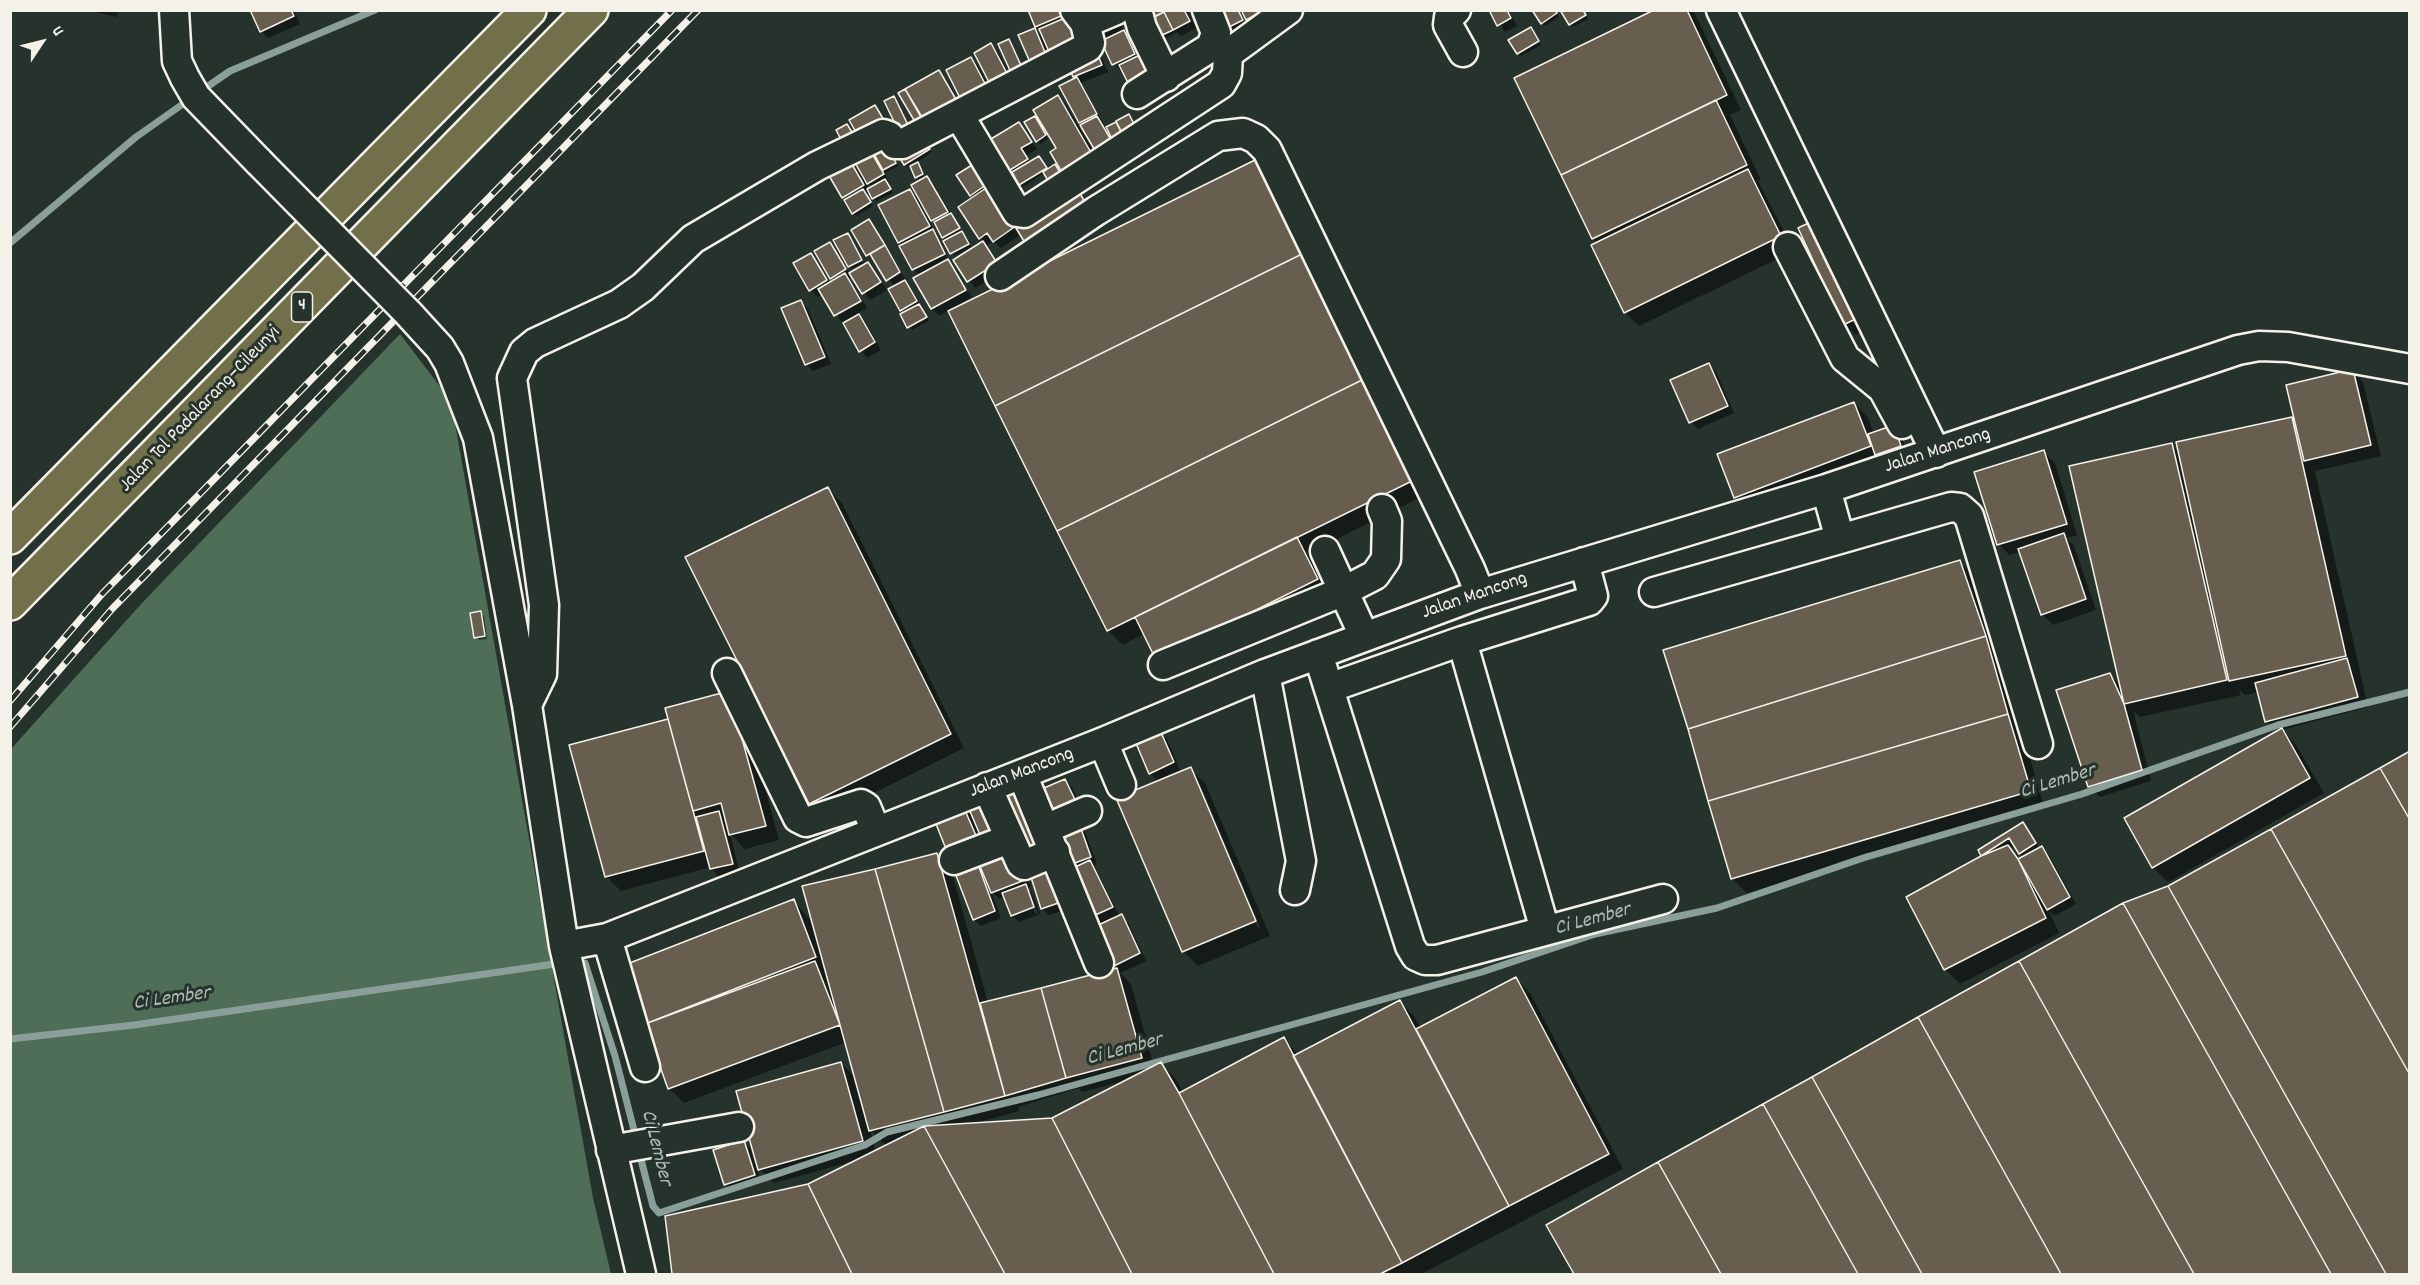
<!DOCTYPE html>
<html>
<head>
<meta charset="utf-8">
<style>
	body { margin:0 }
	#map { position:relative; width:2420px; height:1285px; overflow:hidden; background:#26332d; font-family:Dekko,sans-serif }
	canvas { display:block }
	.frame { position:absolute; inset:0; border:12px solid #f4f1e8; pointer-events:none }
	.north { position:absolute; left:12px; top:12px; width:60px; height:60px; -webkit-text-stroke:4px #26332d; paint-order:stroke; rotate:55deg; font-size:16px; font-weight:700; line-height:24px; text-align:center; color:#f4f1e8 }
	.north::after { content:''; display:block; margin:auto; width:21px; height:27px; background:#f4f1e8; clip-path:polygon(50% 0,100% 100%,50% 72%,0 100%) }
</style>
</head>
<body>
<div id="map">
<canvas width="2420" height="1285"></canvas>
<div class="frame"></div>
<div class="north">U</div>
</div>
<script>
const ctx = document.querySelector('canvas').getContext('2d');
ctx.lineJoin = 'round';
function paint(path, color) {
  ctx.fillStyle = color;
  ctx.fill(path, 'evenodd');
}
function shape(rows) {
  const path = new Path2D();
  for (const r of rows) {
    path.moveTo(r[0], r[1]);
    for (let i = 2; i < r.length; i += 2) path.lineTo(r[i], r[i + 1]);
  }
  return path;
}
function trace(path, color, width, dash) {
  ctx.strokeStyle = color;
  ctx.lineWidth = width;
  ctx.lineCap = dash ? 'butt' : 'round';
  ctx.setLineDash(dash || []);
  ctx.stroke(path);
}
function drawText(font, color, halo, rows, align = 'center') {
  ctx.font = font + ' Dekko,sans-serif';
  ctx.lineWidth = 6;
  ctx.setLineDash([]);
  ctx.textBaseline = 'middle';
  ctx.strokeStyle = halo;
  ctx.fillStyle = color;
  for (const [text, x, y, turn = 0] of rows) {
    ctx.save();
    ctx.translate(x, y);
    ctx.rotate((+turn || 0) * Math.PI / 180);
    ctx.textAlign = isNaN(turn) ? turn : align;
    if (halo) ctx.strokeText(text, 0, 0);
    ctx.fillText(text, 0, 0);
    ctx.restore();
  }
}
const green = shape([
	[400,334,451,401,593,1198,611,1274,11,1274,11,749,142,603]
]);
const shadow = shape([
	[86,10,118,10,117,17],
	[252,10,294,10,300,24,268,38,261,31],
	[1029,10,1076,10,1094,48,1101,56,1108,72,1081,83,1106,128,1129,116,1142,139,1108,165,1061,87,1076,79,1068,64,1041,75,1035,29,1045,40],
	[1130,10,1128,30,1122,16,1117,18,1139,57,1121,72,1090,26],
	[1154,10,1187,10,1196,28,1181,36,1177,32,1160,41],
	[1238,10,1245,23,1233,29,1230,26],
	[1243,10,1262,10,1267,19,1255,26],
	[1491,10,1515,10,1510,13,1517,26,1505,32],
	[1555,10,1559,17,1545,26,1542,23],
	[1583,10,1588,19,1573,27,1570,24],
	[1657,10,1691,10,1695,14,1741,110,1730,115,1761,180,1758,181,1794,251,1639,326,1625,312,1598,244,1593,239],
	[1534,32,1541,45,1521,56,1518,53],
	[1009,40,1026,75,1017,79],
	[991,45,998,52,1016,86,976,53],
	[971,59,978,66,996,100,972,112],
	[939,72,946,79,967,116,925,124,905,91,910,96],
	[1057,97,1068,108,1107,174,1058,149],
	[875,107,891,129,885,143,896,162,883,168,883,172,897,164,898,166,885,173,893,193,876,201,870,192,866,195,873,206,856,216,826,167,853,163,859,173,861,171],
	[863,178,873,188,869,190],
	[1038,121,1048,139,1040,144,1037,141],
	[1019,124,1037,149,1027,155,1031,162,1042,160,1048,170,1023,187,1017,178,1014,179,1007,172],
	[925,141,932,152,916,163,926,178,934,185,971,247,954,256,922,201,920,203,949,262,972,297,960,304,961,306,1255,161,1270,176,1427,494,1311,552,1331,593,1172,673,1145,633,1123,645,1108,630,949,310,939,316,932,309,915,279,920,276,913,269,899,242,910,191,921,201,920,181,911,165,908,167,903,161],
	[980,162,1022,221,1013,227,1019,236,1001,248,994,241,986,246,1003,271,975,288,955,260,984,242,960,208,974,198,971,195],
	[1045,181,1048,184,1030,205,1023,194],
	[869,221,876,228,929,321,912,330,902,315,905,313,895,287,876,262,868,256,853,231],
	[1800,229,1874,326,1855,335,1845,324],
	[848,235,865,265,868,263,874,270,887,290,870,300,853,276,848,279,867,308,857,314,865,322,881,350,867,358,822,294,818,297,811,290,811,255,831,284,834,281,831,278,830,244,850,274,863,266,862,264,852,269,849,266],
	[801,302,808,309,831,364,813,371,806,364,783,309],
	[1709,365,1716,372,1734,413,1698,429,1691,422,1672,381],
	[2352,371,2363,382,2381,456,2315,471,2368,707,2282,730,2296,745,2324,793,2168,882,2153,867,2126,819,2278,732,2266,721,2259,692,2245,695,2239,689,2241,695,2140,717,2133,710,2151,781,2100,797,2089,786,2110,675,2121,686,2172,445,2180,453,2291,418,2297,424],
	[1854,403,1868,418,1874,433,1901,434,1907,453,1750,511,1735,497],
	[2044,452,2055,463,2077,535,2066,538,2074,546,2096,610,2053,625,2042,614,2021,552,2009,555,1999,544],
	[827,489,842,503,964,748,824,818,810,803],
	[1960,562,1974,576,2044,805,1747,893,1732,878],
	[480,613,484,616,487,639,479,640,476,637],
	[743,707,779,840,745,849,730,833,739,870,718,876,711,867,621,891,606,876],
	[1160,732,1167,739,1180,770,1168,775,1169,778,1190,769,1205,783,1270,936,1198,966,1183,951,1159,782,1150,773],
	[1196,784,1200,784,1260,927,1258,929],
	[2410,753,2410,1274,1576,1274,1549,1225],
	[1065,780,1072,787,1085,815,1059,827],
	[964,809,1016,849,1031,887,1027,888,1032,893,1040,914,1019,922,1012,915,1005,896,999,899,991,891,1001,918,981,926,974,919],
	[1027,893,1030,893,1038,913,1035,914],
	[2022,824,2040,849,2049,855,2076,904,2055,916,2049,911,2059,933,1960,984,1945,969,1984,857,1980,851],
	[2015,845,2020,853,2024,858,2021,860,2010,849],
	[1078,825,1085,832,1097,864,1094,865,1119,916,1128,923,1146,961,1120,973,1131,984,1154,1067,1161,1064,1175,1078,1183,1092,1283,1039,1299,1055,1400,1002,1414,1016,1421,1028,1515,978,1530,993,1623,1169,1421,1274,674,1274,666,1218,809,1186,854,1161,774,1183,756,1165,761,1182,732,1191,725,1184,743,1141,750,1148,755,1164,758,1163,841,1063,857,1079,847,1042,684,1103,669,1088,624,967,794,901,815,926,936,854,951,869,988,1003,1117,969,1101,925,1092,917,1071,870],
	[1124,1081,1052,1119,972,1124,1019,1111,1018,1107,1079,1088,1082,1092],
	[870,1129,887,1147,876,1152],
	[1032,875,1076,906,1049,915,1042,908]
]);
const stream = shape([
	[201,91,230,71,375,10],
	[10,243,136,137,190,99],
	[575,963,585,963,615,1056,636,1138],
	[10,1039,134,1025,561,963],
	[639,1152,653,1206,659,1213,865,1145,887,1132,1038,1095,1482,972,1595,934,1717,908,1863,858,2082,794,2278,725,2410,692]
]);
const building = shape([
	[250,10,291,10,294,16,260,32,250,10],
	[1028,10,1073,10,1073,11,1035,27,1028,10],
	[1152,10,1184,10,1190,21,1173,30,1164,12,1155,16,1152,10],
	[1220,10,1238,10,1243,20,1229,27,1220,10],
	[1241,10,1260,10,1261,12,1246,20,1241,10],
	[1489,10,1507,10,1511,18,1497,26,1489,10],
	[1532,10,1555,10,1557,13,1541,24,1532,10],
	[1560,10,1583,10,1586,15,1569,25,1560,10],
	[1654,10,1687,10,1727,95,1561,175,1514,78,1654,10],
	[1164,12,1173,30,1156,38,1147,21,1164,12],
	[1074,14,1087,46,1053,61,1039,29,1074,14],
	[1531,27,1539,41,1517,54,1508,40,1531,27],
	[1035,28,1049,62,1033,69,1018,35,1035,28],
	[1124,30,1135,54,1112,65,1101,41,1124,30],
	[1009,39,1024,72,1013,77,998,44,1009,39],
	[991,43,1010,79,992,88,974,53,991,43],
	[1095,47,1102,65,1073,77,1065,59,1095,47],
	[1148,51,1160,74,1131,89,1119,65,1148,51],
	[971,57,990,93,964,106,946,70,971,57],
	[939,70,961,108,928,127,905,89,939,70],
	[1077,77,1097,114,1079,123,1059,86,1077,77],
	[905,89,927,128,921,132,898,93,905,89],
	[1058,95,1097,163,1067,181,1050,152,1056,148,1033,110,1058,95],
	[894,96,908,125,898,130,884,101,894,96],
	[1716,100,1747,165,1592,239,1561,175,1716,100],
	[875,105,885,122,862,143,849,120,875,105],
	[1129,114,1140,136,1127,143,1116,121,1129,114],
	[1035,116,1046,135,1036,142,1024,122,1035,116],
	[1097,116,1117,150,1100,159,1080,125,1097,116],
	[1019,122,1032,142,1021,148,1028,159,1005,173,986,142,1019,122],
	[1116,122,1126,142,1116,147,1106,127,1116,122],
	[847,124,856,139,844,145,836,130,847,124],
	[923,136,930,149,904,165,896,152,923,136],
	[883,138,896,163,883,170,869,145,883,138],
	[867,145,884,174,867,184,850,154,867,145],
	[846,154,864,185,842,198,824,167,846,154],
	[1039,156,1047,168,1019,185,1012,172,1039,156],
	[980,160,993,180,970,196,956,175,980,160],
	[1255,160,1302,254,995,406,948,311,1255,160],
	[918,162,923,174,915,178,910,166,918,162],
	[1055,164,1065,181,1053,189,1043,172,1055,164],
	[1748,169,1781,236,1624,313,1591,245,1748,169],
	[927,176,948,212,931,221,911,185,927,176],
	[885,179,891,189,872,199,867,189,885,179],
	[986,188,1013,228,993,242,987,233,979,239,958,207,986,188],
	[863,189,871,202,852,214,844,200,863,189],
	[910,189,930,226,898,243,878,205,910,189],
	[1079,192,1088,207,1025,243,1016,228,1079,192],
	[951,213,960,228,942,238,934,222,951,213],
	[1819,218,1864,315,1843,325,1798,228,1819,218],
	[869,219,885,245,866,256,851,230,869,219],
	[933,229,945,254,912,270,899,246,933,229],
	[962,231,969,244,950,254,943,241,962,231],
	[848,233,862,260,848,267,833,240,848,233],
	[983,241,997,263,967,282,953,260,983,241],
	[830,242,846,269,830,279,814,251,830,242],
	[885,245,900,272,886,281,870,254,885,245],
	[811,253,827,280,809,291,793,263,811,253],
	[1302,254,1364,379,1057,531,995,406,1302,254],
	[948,259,966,290,931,309,913,278,948,259],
	[868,262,881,282,862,294,849,273,868,262],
	[845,273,861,301,834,316,818,289,845,273],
	[905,280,917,301,900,311,888,289,905,280],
	[801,300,825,357,805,365,781,308,801,300],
	[919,304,927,317,907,328,900,314,919,304],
	[859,314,875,342,859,352,843,323,859,314],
	[1709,363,1728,406,1689,423,1670,380,1709,363],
	[2353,369,2371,445,2304,461,2286,385,2353,369],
	[1364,379,1414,480,1107,631,1057,531,1364,379],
	[1854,402,1871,446,1734,498,1717,454,1854,402],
	[2292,417,2346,656,2229,681,2176,442,2292,417],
	[1894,425,1901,446,1875,455,1868,434,1894,425],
	[2172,443,2227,680,2124,704,2069,466,2172,443],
	[2044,450,2067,524,1997,545,1974,472,2044,450],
	[828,487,951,734,809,804,685,557,828,487],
	[2064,533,2086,599,2041,615,2018,549,2064,533],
	[1297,537,1318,579,1156,660,1135,617,1297,537],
	[1960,560,1986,636,1688,729,1663,650,1960,560],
	[481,611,485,636,474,638,470,613,481,611],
	[1986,636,2008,714,1708,801,1688,729,1986,636],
	[2347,658,2358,697,2265,722,2255,683,2347,658],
	[2110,673,2124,704,2142,770,2088,787,2056,690,2110,673],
	[729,691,766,826,729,835,721,803,693,811,665,708,729,691],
	[2008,714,2031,791,1731,879,1708,801,2008,714],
	[668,719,704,851,605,877,569,745,668,719],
	[2282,728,2310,778,2152,868,2124,818,2282,728],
	[1160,730,1174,762,1149,774,1135,741,1160,730],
	[2410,751,2410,820,2380,768,2410,751],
	[1191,767,1256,921,1182,952,1116,798,1191,767],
	[2380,768,2410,820,2410,1075,2271,829,2380,768],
	[1065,779,1079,808,1051,821,1037,791,1065,779],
	[1022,788,1046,842,1026,850,994,800,1022,788],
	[991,800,1005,833,983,842,969,809,991,800],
	[964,808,981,847,950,859,934,819,964,808],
	[719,811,733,864,710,869,696,817,719,811],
	[2023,822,2036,843,2019,854,2009,838,1981,856,1978,850,2023,822],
	[1079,823,1091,857,1067,866,1054,832,1079,823],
	[2271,829,2410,1075,2410,1274,2386,1274,2168,886,2271,829],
	[1009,841,1025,880,991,893,975,854,1009,841],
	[2008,845,2018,859,2046,918,1944,970,1906,897,1981,856,2008,845],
	[2042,846,2070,897,2047,910,2018,859,2042,846],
	[937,853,1005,1096,944,1112,875,869,937,853],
	[975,856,995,911,973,920,952,865,975,856],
	[1090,860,1113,907,1091,917,1069,870,1090,860],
	[1058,865,1070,899,1041,909,1030,874,1058,865],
	[875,869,944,1112,869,1131,802,886,875,869],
	[1026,884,1034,907,1011,916,1002,893,1026,884],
	[2168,886,2386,1274,2331,1274,2123,903,2168,886],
	[794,899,816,957,645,1024,622,966,794,899],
	[2123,903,2331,1274,2194,1274,2019,961,2123,903],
	[1122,914,1140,953,1112,967,1094,927,1122,914],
	[815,961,840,1025,668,1089,645,1024,815,961],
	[2019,961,2194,1274,2061,1274,1918,1017,2019,961],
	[1117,968,1142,1058,1066,1078,1041,988,1117,968],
	[1516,977,1609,1154,1509,1206,1416,1029,1516,977],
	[1041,988,1066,1078,1005,1096,980,1003,1041,988],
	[1400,1000,1509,1206,1402,1263,1293,1056,1400,1000],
	[1918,1017,2061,1274,1922,1274,1812,1077,1918,1017],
	[1284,1037,1402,1263,1380,1274,1274,1274,1179,1093,1284,1037],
	[841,1062,863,1141,758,1170,736,1091,841,1062],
	[1161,1062,1179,1093,1274,1274,1132,1274,1052,1118,1161,1062],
	[1812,1077,1922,1274,1858,1274,1763,1104,1812,1077],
	[1763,1104,1858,1274,1721,1274,1658,1162,1763,1104],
	[1052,1118,1132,1274,1005,1274,924,1126,1052,1118],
	[924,1126,1005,1274,852,1274,808,1184,924,1126],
	[744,1140,755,1175,724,1185,713,1150,744,1140],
	[1658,1162,1721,1274,1574,1274,1546,1225,1658,1162],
	[808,1184,852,1274,672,1274,665,1216,808,1184]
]);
const minor = shape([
	[174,10,177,61,185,78,196,97,259,162],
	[1075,10,1085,23,1116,10],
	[1137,10,1142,28,1166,77],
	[1456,10,1449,17,1448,25,1463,52],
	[1721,10,1936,453],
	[1137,94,1211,47,1216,33,1207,10],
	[959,115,1017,212,1024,213,1221,84,1227,73,1228,54,1288,10],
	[1788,247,1845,358,1883,389,1902,424],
	[1000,276,1096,211,1218,136,1243,133,1256,139,1267,150,1470,569,1480,594],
	[408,313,440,348,449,363,478,438,527,705,564,946,641,1274],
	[1840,539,1951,507,1960,508,1969,516,2038,744],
	[1325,551,1364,636],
	[1654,592,1840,539,1826,489],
	[1462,641,1545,930],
	[1318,654,1410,946,1416,956,1425,960,1437,960,1663,899],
	[1163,665,1344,591,1375,575,1386,559,1387,521,1382,509],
	[727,673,798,818,806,822,861,804,866,807,876,831],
	[1265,674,1301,861,1295,890],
	[1329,688,1462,641,1589,601,1593,596,1584,562],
	[527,705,542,674,544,605,512,378,524,352,535,343,619,304,643,287,693,239,817,166,883,134,889,136,895,144,902,144,1088,47,1090,43,1085,23],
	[1103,742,1121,785],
	[1022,774,1099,963],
	[987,787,1021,863,1024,865,1055,852],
	[1045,829,1087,811],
	[954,860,1009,839],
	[607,938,645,1067],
	[564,946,607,938,1103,742,1265,674,1480,594,1826,489,2238,350,2259,346,2288,347,2410,369],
	[611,1150,739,1127]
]);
const highway = shape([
	[10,537,529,10],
	[10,603,591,10]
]);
const rail = shape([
	[10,701,102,594,672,10],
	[10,727,112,609,698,10]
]);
const minorBridge = shape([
	[259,162,408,313]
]);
const shields = [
	[302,307,21]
];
const shieldNames = [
	["4",302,307]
];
const streetNames = [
	["Jalan Tol Padalarang–Cileunyi",201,410,-46],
	["Jalan Mancong",1938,452,-18],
	["Jalan Mancong",1475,597,-19],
	["Jalan Mancong",1022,774,-21]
];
const waterNames = [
	["Ci Lember",2058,783,-17],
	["Ci Lember",1593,921,-15],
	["Ci Lember",172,1000,-8],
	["Ci Lember",1125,1051,-15],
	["Ci Lember",655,1148,76]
];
paint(green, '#4e6e58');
paint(shadow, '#0007');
trace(stream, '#8a9f9a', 7);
paint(building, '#675e50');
trace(building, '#f4f1e8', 1.5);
trace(minor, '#f4f1e8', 33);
trace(highway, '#f4f1e8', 38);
trace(minor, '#26332d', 28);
trace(highway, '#71704a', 33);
trace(rail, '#f4f1e8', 7);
trace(rail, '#26332d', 4.5, [14]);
trace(minorBridge, '#f4f1e8', 33, []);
trace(minorBridge, '#26332d', 28);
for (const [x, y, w] of shields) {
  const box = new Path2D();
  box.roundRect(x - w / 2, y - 15, w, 30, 4.5);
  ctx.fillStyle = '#26332d';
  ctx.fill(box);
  trace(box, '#f4f1e8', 1.5);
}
drawText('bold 18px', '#f4f1e8', null, shieldNames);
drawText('20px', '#f4f1e8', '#26332d', streetNames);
drawText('italic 21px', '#adbbb4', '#26332d', waterNames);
</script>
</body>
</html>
